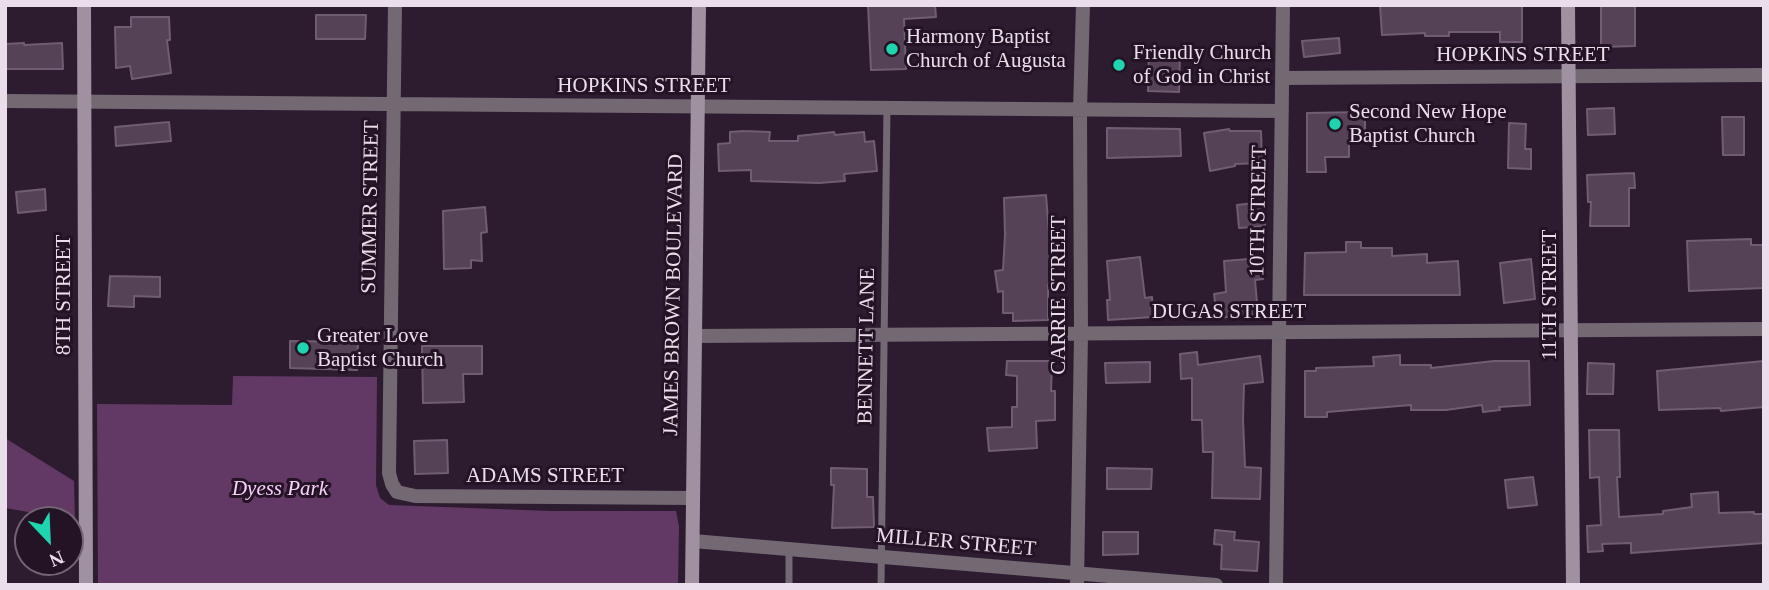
<!DOCTYPE html>
<html>
<head>
<meta charset="utf-8">
<style>
	body { margin:0 }
	#map { position:relative; width:1769px; height:590px; overflow:hidden; background:#2d1c2f; font-family:"Times New Roman",serif }
	canvas { display:block }
	.frame { position:absolute; inset:0; border:7px solid #eadeeb; pointer-events:none }
	.north { position:absolute; left:14px; top:506px; width:70px; height:70px; box-sizing:border-box; background:#231325; border:2px solid #736474; border-radius:50%; rotate:157deg; font-size:19px; font-weight:700; line-height:28px; text-align:center; color:#eadeeb }
	.north::after { content:''; display:block; margin:auto; width:24px; height:32px; background:#1fd5b0; clip-path:polygon(50% 0,100% 100%,50% 72%,0 100%) }
</style>
</head>
<body>
<div id="map">
<canvas width="1769" height="590"></canvas>
<div class="frame"></div>
<div class="north">N</div>
</div>
<script>
const ctx = document.querySelector('canvas').getContext('2d');
ctx.lineJoin = 'round';
function paint(path, color) {
  ctx.fillStyle = color;
  ctx.fill(path, 'evenodd');
}
function shape(rows) {
  const path = new Path2D();
  for (const r of rows) {
    path.moveTo(r[0], r[1]);
    for (let i = 2; i < r.length; i += 2) path.lineTo(r[i], r[i + 1]);
  }
  return path;
}
function trace(path, color, width, dash) {
  ctx.strokeStyle = color;
  ctx.lineWidth = width;
  ctx.lineCap = dash ? 'butt' : 'round';
  ctx.setLineDash(dash || []);
  ctx.stroke(path);
}
function drawText(font, color, halo, rows, align = 'center') {
  ctx.font = font + ' "Times New Roman",serif';
  ctx.lineWidth = 6;
  ctx.setLineDash([]);
  ctx.textBaseline = 'middle';
  ctx.strokeStyle = halo;
  ctx.fillStyle = color;
  for (const [text, x, y, turn = 0] of rows) {
    ctx.save();
    ctx.translate(x, y);
    ctx.rotate((+turn || 0) * Math.PI / 180);
    ctx.textAlign = isNaN(turn) ? turn : align;
    if (halo) ctx.strokeText(text, 0, 0);
    ctx.fillText(text, 0, 0);
    ctx.restore();
  }
}
const green = shape([
	[233,376,377,377,376,485,380,498,389,505,551,511,676,511,679,526,678,585,98,585,97,404,232,405],
	[5,438,74,481,75,520,5,508]
]);
const building = shape([
	[868,5,935,5,936,17,904,19,906,69,871,70,868,5],
	[1380,5,1522,5,1522,42,1500,42,1500,32,1449,32,1449,36,1425,36,1425,33,1382,35,1380,5],
	[1601,5,1635,5,1635,46,1601,47,1601,5],
	[316,15,366,15,365,39,316,39,316,15],
	[131,17,169,17,170,40,167,40,171,73,132,79,130,66,116,68,115,27,131,27,131,17],
	[1339,38,1340,53,1304,57,1302,41,1339,38],
	[24,43,24,45,62,43,63,69,5,69,5,44,24,43],
	[1149,50,1180,51,1179,92,1148,91,1149,50],
	[1614,108,1615,134,1588,135,1587,109,1614,108],
	[1365,112,1365,138,1349,139,1349,157,1325,157,1326,172,1307,172,1307,113,1365,112],
	[1722,117,1744,117,1744,155,1723,155,1722,117],
	[169,122,171,141,116,146,115,127,169,122],
	[1509,123,1526,124,1525,149,1531,149,1531,169,1508,168,1509,123],
	[1107,128,1180,129,1181,156,1107,158,1107,128],
	[1229,129,1230,131,1261,131,1262,163,1235,164,1235,166,1210,171,1204,133,1229,129],
	[744,131,770,132,769,141,798,141,798,136,834,132,835,135,864,132,865,142,874,141,877,171,844,174,845,181,819,183,751,181,751,170,719,171,718,144,730,143,730,132,744,131],
	[1634,173,1635,188,1629,188,1629,226,1590,226,1591,202,1588,202,1587,175,1634,173],
	[45,189,46,210,18,213,16,192,45,189],
	[1046,195,1053,284,1048,285,1048,320,1013,321,1013,313,1003,313,1003,291,998,292,995,271,1003,270,1005,235,1004,198,1046,195],
	[1263,202,1265,226,1239,228,1237,205,1263,202],
	[485,207,487,232,481,233,482,261,471,260,471,268,444,269,443,211,485,207],
	[1751,239,1751,245,1764,245,1764,288,1689,291,1687,241,1751,239],
	[1346,242,1361,242,1361,248,1392,248,1392,256,1427,254,1427,263,1458,261,1460,295,1304,295,1305,253,1346,252,1346,242],
	[1140,257,1145,298,1152,297,1153,317,1108,320,1107,300,1110,300,1107,261,1140,257],
	[1262,258,1263,279,1255,280,1258,314,1217,318,1214,294,1226,292,1224,261,1262,258],
	[1531,259,1535,299,1504,303,1500,263,1531,259],
	[110,276,160,277,160,297,134,296,134,307,108,306,110,276],
	[290,341,358,342,357,370,290,368,290,341],
	[422,346,482,346,482,374,463,374,464,402,423,403,422,346],
	[1197,352,1198,365,1260,356,1263,382,1244,384,1243,419,1245,467,1261,468,1260,499,1212,498,1213,452,1203,452,1202,420,1192,420,1192,378,1181,379,1180,354,1197,352],
	[1400,355,1400,365,1431,365,1431,368,1494,361,1529,361,1530,405,1499,407,1500,410,1483,412,1482,405,1446,410,1411,410,1411,405,1327,412,1327,417,1305,417,1305,371,1316,371,1316,368,1374,366,1373,357,1400,355],
	[1007,361,1052,361,1051,391,1055,391,1055,420,1036,421,1037,448,989,451,987,428,1012,427,1012,407,1017,407,1017,376,1006,375,1007,361],
	[1764,361,1764,407,1721,411,1720,408,1659,410,1657,371,1764,361],
	[1150,362,1150,382,1106,383,1105,363,1150,362],
	[1588,363,1614,364,1613,394,1587,394,1588,363],
	[1589,430,1619,430,1620,477,1617,477,1619,517,1663,514,1663,511,1692,507,1691,494,1718,492,1719,513,1754,512,1754,514,1764,514,1764,543,1631,553,1631,543,1602,544,1603,551,1588,552,1587,526,1601,525,1599,477,1590,478,1589,430],
	[447,440,448,473,415,474,414,441,447,440],
	[831,468,867,469,867,497,873,497,874,527,832,528,834,485,831,485,831,468],
	[1107,468,1152,469,1151,489,1107,489,1107,468],
	[1533,477,1537,505,1508,508,1505,480,1533,477],
	[1215,530,1235,532,1234,540,1259,542,1257,571,1221,569,1222,545,1214,544,1215,530],
	[1103,532,1138,532,1138,554,1103,555,1103,532]
]);
const lane = shape([
	[789,585,789,549],
	[881,585,887,107]
]);
const street = shape([
	[395,5,389,473,392,484,397,492,415,496,693,498],
	[1282,78,1764,75],
	[5,101,1282,111],
	[695,336,1764,329],
	[693,541,1216,585],
	[1077,585,1081,334,1080,110,1083,5],
	[1276,585,1283,5]
]);
const secondary = shape([
	[84,5,86,585],
	[1568,5,1573,585],
	[692,585,699,5]
]);
const markers = [
	[892,49,7,"#1fd5b0"],
	[1119,65,7,"#1fd5b0"],
	[1335,124,7,"#1fd5b0"],
	[303,348,7,"#1fd5b0"]
];
const poiNames = [
	["Harmony Baptist",906,37],
	["Church of Augusta",906,61],
	["Friendly Church",1133,53],
	["of God in Christ",1133,77],
	["Second New Hope",1349,112],
	["Baptist Church",1349,136],
	["Greater Love",317,336],
	["Baptist Church",317,360]
];
const streetNames = [
	["HOPKINS STREET",1523,55],
	["HOPKINS STREET",644,86],
	["SUMMER STREET",371,207,-89],
	["10TH STREET",1259,211,-89],
	["8TH STREET",64,295,-90],
	["JAMES BROWN BOULEVARD",674,295,-89],
	["CARRIE STREET",1059,295,-90],
	["11TH STREET",1550,295,-90],
	["DUGAS STREET",1229,312],
	["BENNETT LANE",867,346,-89],
	["ADAMS STREET",545,476],
	["MILLER STREET",956,543,5]
];
const parkNames = [
	["Dyess Park",280,489]
];
paint(green, '#613964');
paint(building, '#554257');
trace(building, '#715d73', 2);
trace(lane, '#726973', 7);
trace(street, '#726973', 14);
trace(secondary, '#a091a1', 14);
for (const [x, y, r, color] of markers) {
  const dot = new Path2D();
  dot.arc(x, y, r, 0, 2 * Math.PI);
  ctx.fillStyle = color;
  ctx.fill(dot);
  trace(dot, '#231325', 2.5);
}
drawText('21px', '#eadeeb', '#231325', poiNames, 'left');
drawText('21px', '#eadeeb', '#231325', streetNames);
drawText('italic 21px', '#f8d0fb', '#231325', parkNames);
</script>
</body>
</html>
